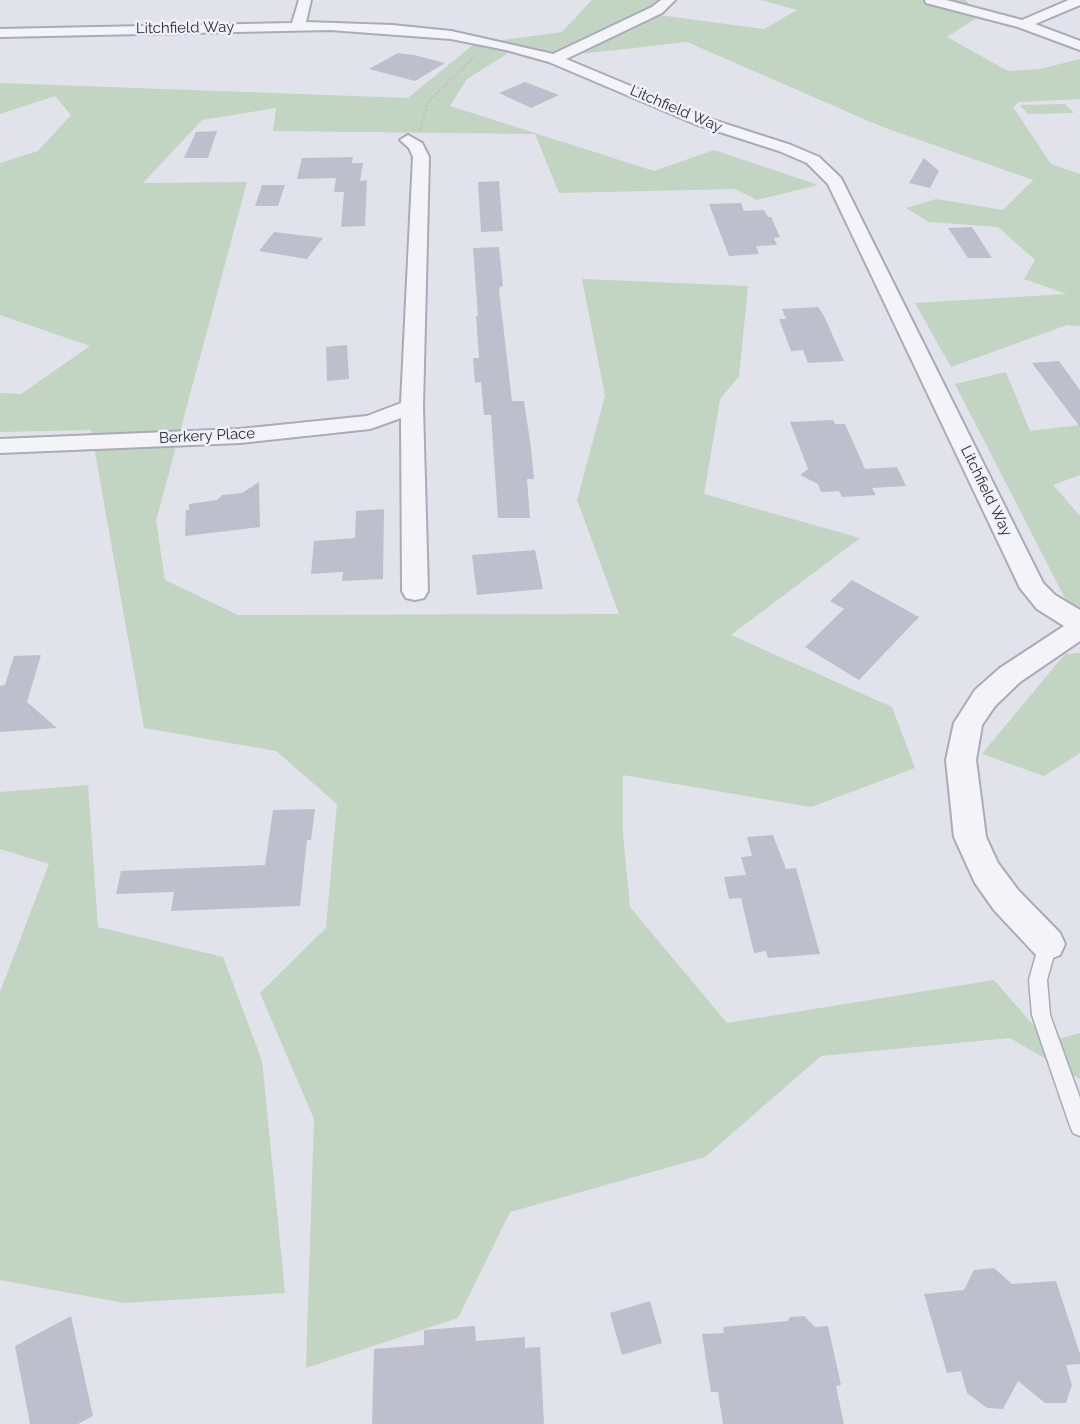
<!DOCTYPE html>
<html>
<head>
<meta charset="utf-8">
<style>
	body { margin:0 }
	canvas { display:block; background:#e1e2ea }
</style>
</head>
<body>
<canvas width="1080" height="1424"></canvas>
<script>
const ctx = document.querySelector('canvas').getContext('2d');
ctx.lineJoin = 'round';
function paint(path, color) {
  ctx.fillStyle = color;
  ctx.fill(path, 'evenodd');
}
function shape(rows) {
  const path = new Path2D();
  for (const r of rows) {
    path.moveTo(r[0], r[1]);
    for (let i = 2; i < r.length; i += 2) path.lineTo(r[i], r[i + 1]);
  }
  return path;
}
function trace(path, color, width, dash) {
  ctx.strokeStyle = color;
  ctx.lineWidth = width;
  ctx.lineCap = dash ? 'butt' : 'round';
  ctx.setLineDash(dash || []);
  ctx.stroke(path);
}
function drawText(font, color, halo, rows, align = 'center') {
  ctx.font = font + ' Raleway,sans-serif';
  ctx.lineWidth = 5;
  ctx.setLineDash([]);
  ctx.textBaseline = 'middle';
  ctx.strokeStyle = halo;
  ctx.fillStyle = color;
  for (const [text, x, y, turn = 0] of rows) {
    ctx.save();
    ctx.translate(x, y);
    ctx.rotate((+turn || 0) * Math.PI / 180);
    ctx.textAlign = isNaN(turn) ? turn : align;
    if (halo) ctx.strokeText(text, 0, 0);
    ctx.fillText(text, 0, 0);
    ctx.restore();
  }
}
const green = shape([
	[592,0,668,0,651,14,764,29,797,10,761,0,966,0,978,17,947,37,1008,71,1040,69,1080,59,1080,99,1019,102,1013,107,1051,164,1080,174,1080,326,1067,325,951,367,915,303,1067,294,1024,279,1035,260,998,227,929,222,906,208,936,199,1003,210,1033,180,880,126,687,42,544,58,510,52,467,79,450,106,654,171,714,150,818,185,757,200,735,189,559,193,535,134,273,131,276,108,202,120,143,183,247,182,156,521,165,580,238,615,619,614,577,500,605,396,582,279,748,286,739,376,720,399,704,494,860,538,731,635,892,707,915,768,811,807,623,775,623,834,630,907,727,1023,994,980,1048,1042,1080,1033,1080,1079,1010,1038,821,1056,705,1157,510,1212,458,1318,306,1368,314,1119,260,993,326,928,337,804,276,751,144,728,91,430,0,432,0,393,21,394,90,346,0,315,0,163,38,151,71,115,55,96,0,114,0,83,408,98,474,44,562,32],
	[1065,104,1074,113,1028,114,1020,105],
	[1006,372,1030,431,1080,425,1080,475,1053,485,1080,516,1080,611,1070,608,955,384],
	[1080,653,1080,753,1044,776,982,754,1065,654],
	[88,785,98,927,223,957,262,1061,285,1293,124,1303,0,1280,0,992,49,864,0,849,0,792]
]);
const building = shape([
	[398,53,414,55,445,63,415,81,369,69],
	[525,82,559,95,531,108,499,93],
	[217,131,208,158,184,158,196,132],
	[353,157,352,163,363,163,360,181,367,180,365,226,341,227,344,192,334,192,336,178,297,179,302,158],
	[924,158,939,171,930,188,909,183],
	[499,181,503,231,481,232,478,182],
	[262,185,285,185,278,206,255,206],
	[741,203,744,211,764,210,768,217,771,217,780,237,774,238,777,245,756,246,759,254,729,256,709,204],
	[972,227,992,258,968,258,948,228],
	[274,232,323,238,307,259,259,251],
	[499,247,503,286,500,287,499,290,512,401,524,401,531,448,534,479,527,479,530,518,498,518,491,415,484,415,481,382,475,383,473,358,479,358,476,316,478,316,473,248],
	[818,307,824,316,844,361,808,363,803,350,791,351,779,319,786,319,782,309],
	[347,345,349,379,327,381,326,347],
	[1059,361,1080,390,1080,427,1032,363],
	[833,420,835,424,845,424,865,469,897,467,906,486,872,488,876,495,842,497,839,491,821,492,818,484,800,475,808,469,790,422],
	[259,482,260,527,185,536,186,510,189,510,189,504,217,500,222,495,242,493],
	[384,509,383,579,342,581,343,572,311,574,314,541,355,538,356,511],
	[535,550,543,589,477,595,472,555],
	[852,580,919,617,859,680,805,647,844,609,830,601],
	[41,655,27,702,57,728,0,732,0,686,5,685,14,656],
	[315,809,311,840,307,840,300,906,171,911,174,892,116,894,121,871,265,865,273,810],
	[773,835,786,869,796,868,820,954,768,958,766,951,754,953,741,898,729,899,724,877,746,875,741,857,752,856,747,837],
	[994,1268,1012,1284,1056,1281,1080,1354,1080,1364,1066,1365,1072,1385,1066,1403,1045,1403,1018,1381,1003,1409,987,1408,967,1393,961,1371,947,1373,924,1294,964,1290,974,1270],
	[650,1301,662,1343,622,1355,610,1313],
	[71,1316,93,1416,78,1424,30,1424,15,1346],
	[804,1316,815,1327,828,1326,841,1385,836,1386,844,1424,723,1424,718,1392,711,1392,702,1334,724,1333,723,1327,788,1321,790,1317],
	[475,1326,476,1341,525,1337,525,1348,540,1347,544,1424,372,1424,374,1349,424,1345,424,1330]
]);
const path = shape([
	[420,130,428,102,474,57]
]);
const lane = shape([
	[1048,936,1054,938,1057,944,1047,980,1050,1015,1080,1098,1080,1136,1073,1133,1070,1126,1032,1015,1029,980,1039,944,1042,938,1048,936]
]);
const street = shape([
	[299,0,311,0,306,22,392,25,451,31,553,54,652,7,661,0,675,0,662,13,566,59,707,118,791,145,819,157,841,178,1043,583,1055,595,1080,610,1080,641,1020,682,995,706,982,725,976,760,986,837,998,863,1018,890,1060,933,1065,944,1060,955,1048,960,1036,955,994,910,975,883,954,837,946,760,954,723,975,690,1000,668,1064,626,1037,609,1020,588,828,184,807,163,779,151,695,124,549,62,506,50,451,39,330,30,0,37,0,29,292,23,299,0],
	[925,0,946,0,1022,20,1069,0,1080,0,1080,5,1035,24,1080,41,1080,50,1018,27,926,3,925,0],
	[408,135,422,143,429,157,423,407,428,591,424,598,415,600,406,598,402,591,401,418,370,429,240,443,0,453,0,439,240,429,367,416,401,403,413,157,409,148,400,140,408,135]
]);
const farStreetnames = [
	["Litchfield Way",185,28,-1],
	["Litchfield Way",676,109,23],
	["Berkery Place",207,436,-3],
	["Litchfield Way",986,491,64]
];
paint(green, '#c2d4c2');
paint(building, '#bebfcd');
trace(lane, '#aaabb8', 3);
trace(street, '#aaabb8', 4);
trace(path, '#bfc0c9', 2, [2, 2]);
paint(lane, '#f4f4f8');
paint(street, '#f4f4f8');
drawText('15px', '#292b42', '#f0f1f7', farStreetnames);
</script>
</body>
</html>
